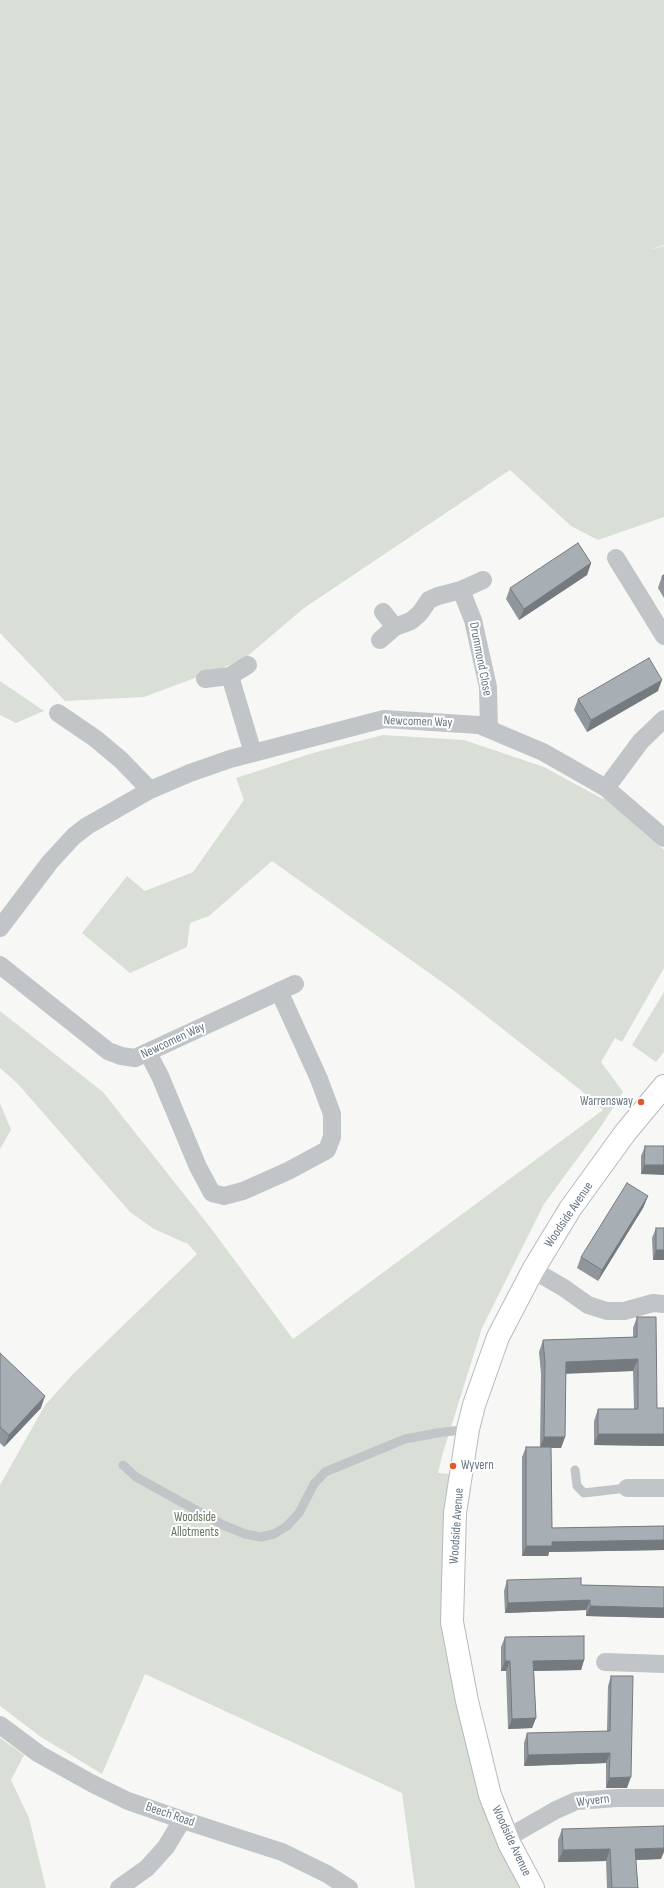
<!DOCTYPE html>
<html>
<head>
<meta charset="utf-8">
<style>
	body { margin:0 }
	canvas { display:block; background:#f7f8f5 }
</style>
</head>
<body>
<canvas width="664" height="1888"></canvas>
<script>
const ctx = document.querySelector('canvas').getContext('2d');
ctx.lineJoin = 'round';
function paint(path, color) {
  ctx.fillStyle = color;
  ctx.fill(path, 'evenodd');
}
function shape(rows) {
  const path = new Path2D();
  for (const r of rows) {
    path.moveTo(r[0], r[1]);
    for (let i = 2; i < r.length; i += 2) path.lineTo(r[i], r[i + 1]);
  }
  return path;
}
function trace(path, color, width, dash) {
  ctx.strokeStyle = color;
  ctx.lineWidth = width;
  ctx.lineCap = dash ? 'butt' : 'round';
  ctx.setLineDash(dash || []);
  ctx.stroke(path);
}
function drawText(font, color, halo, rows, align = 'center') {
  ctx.font = font + ' "Sofia Sans Condensed",sans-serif';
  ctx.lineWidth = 4;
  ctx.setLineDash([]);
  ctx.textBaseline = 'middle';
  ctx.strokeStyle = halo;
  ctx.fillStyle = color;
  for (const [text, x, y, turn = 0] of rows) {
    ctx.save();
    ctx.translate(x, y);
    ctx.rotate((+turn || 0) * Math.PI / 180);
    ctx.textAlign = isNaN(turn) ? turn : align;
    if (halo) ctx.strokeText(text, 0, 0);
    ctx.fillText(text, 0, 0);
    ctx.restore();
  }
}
const green = shape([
	[0,0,664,0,664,245,649,250,664,246,664,517,598,540,571,526,510,470,304,608,243,660,144,697,65,701,0,633],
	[0,681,44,711,16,723,0,715],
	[383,735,464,740,544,767,601,798,610,799,664,850,664,968,622,1042,615,1038,601,1062,623,1092,602,1125,544,1204,482,1328,442,1456,438,1473,451,1474,444,1610,524,1888,415,1888,402,1793,145,1674,102,1774,41,1737,0,1706,0,1485,45,1405,74,1373,197,1254,188,1244,154,1229,130,1212,17,1083,0,1068,0,1011,103,1092,210,1227,293,1339,603,1110,578,1088,453,990,272,861,209,916,190,923,187,947,130,973,82,933,127,876,145,891,193,872,244,800,236,778,313,753],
	[664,992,664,1052,656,1062,632,1045],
	[0,1103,11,1130,0,1149],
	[0,1738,24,1755,11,1780,29,1818,46,1888,0,1888]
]);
const lane = shape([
	[123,1465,136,1477,223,1525,245,1534,261,1537,274,1534,287,1526,299,1513,314,1484,325,1472,405,1439,437,1433,468,1429],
	[575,1470,577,1486,584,1493,627,1488]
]);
const street = shape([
	[616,558,664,636],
	[461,590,473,620,488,687,489,729],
	[383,612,395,627],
	[380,640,395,627,411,621,420,613,429,600,438,596,461,590,483,580],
	[230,676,253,753],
	[205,679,230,676,248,665],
	[58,713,96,739,121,760,150,790],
	[606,788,641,741,664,719],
	[0,928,50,862,74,836,87,826,150,790,190,773,230,759,384,719,479,725,543,752,606,788,664,838],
	[0,965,108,1051,121,1056,135,1058,295,984],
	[148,1053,160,1076,198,1167,212,1193,224,1196,243,1191,288,1171,327,1150,332,1137,332,1114,319,1079,279,991],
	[533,1270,564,1288,588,1305,607,1311,624,1311,653,1303,664,1304],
	[627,1488,664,1488],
	[605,1662,664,1664],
	[0,1725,39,1754,93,1784,128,1801,180,1819,282,1852,327,1874,349,1888],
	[507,1838,556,1810,576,1801,617,1798,664,1798],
	[119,1888,147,1868,166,1847,178,1827,180,1819]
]);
const secondary = shape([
	[533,1888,509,1843,490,1795,467,1701,452,1622,455,1513,468,1429,474,1405,498,1337,533,1270,570,1209,625,1133,664,1086]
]);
const wall = shape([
	[591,563,587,575,519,620,506,599,510,588],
	[664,575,664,598,658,588,662,576],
	[658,691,587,732,574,710,578,699],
	[645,1146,664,1146,641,1174,641,1156],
	[648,1196,643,1208,598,1281,577,1268,581,1257],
	[656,1228,664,1228,664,1260,653,1260,652,1238],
	[637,1317,657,1408,664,1408,664,1446,594,1445,594,1421,598,1409,634,1409,633,1371,566,1373,565,1437,561,1448,551,1448,552,1528,664,1526,664,1550,549,1552,548,1556,522,1556,522,1457,526,1447,540,1447,541,1374,539,1352,543,1340,633,1337,633,1328],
	[0,1353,41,1408,4,1447,0,1443],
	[507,1580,581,1585,664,1587,664,1618,586,1616,586,1610,505,1613,504,1591],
	[505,1637,584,1660,581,1670,534,1671,536,1718,532,1728,508,1729,506,1671,501,1671,501,1647],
	[611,1676,627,1788,606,1788,606,1763,524,1766,524,1743,527,1733,607,1731,608,1686],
	[562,1829,661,1859,636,1860,638,1888,607,1888,606,1861,558,1862,558,1840]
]);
const shadedWall = shape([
	[591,563,587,575,519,620,524,609],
	[662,680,658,691,587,732,591,720],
	[644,1165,664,1165,664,1175,641,1174],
	[648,1196,643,1208,598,1281,602,1270],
	[656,1250,664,1250,664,1260,653,1260],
	[638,1359,633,1371,562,1374,566,1362],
	[45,1396,41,1408,4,1447,9,1435],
	[598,1434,664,1434,664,1446,594,1445],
	[544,1437,565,1437,561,1448,540,1448],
	[664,1540,664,1550,549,1552,548,1556,522,1556,526,1546,552,1542],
	[590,1600,586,1610,505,1613,508,1603],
	[590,1606,664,1608,664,1618,586,1616],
	[584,1660,581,1670,530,1671,533,1661],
	[505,1661,510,1661,506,1671,501,1671],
	[536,1718,532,1728,508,1729,512,1719],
	[610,1753,606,1763,524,1766,528,1755],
	[631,1777,627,1788,606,1788,609,1778],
	[664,1848,664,1852,661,1859,631,1860,635,1849],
	[610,1849,606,1861,558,1862,563,1850]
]);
const building = shape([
	[578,543,591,563,524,609,510,588,578,543],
	[664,575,664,580,662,576,664,575],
	[649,658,662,680,591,720,578,699,649,658],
	[645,1146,664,1146,664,1165,644,1165,645,1146],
	[627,1183,648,1196,602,1270,581,1257,627,1183],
	[656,1228,664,1228,664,1250,656,1250,656,1228],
	[637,1317,656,1317,657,1408,664,1408,664,1434,598,1434,598,1409,638,1409,638,1359,566,1362,565,1437,544,1437,545,1363,543,1340,637,1337,637,1317],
	[0,1353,45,1396,9,1435,0,1427,0,1353],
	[526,1447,551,1447,552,1528,664,1526,664,1540,552,1542,552,1546,526,1546,526,1447],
	[581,1578,581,1585,664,1587,664,1608,590,1606,590,1600,508,1603,507,1580,581,1578],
	[584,1636,584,1660,533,1661,536,1718,512,1719,510,1661,505,1661,505,1637,584,1636],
	[611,1676,633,1676,631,1777,609,1778,610,1753,528,1755,527,1733,610,1731,611,1676],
	[664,1826,664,1848,635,1849,638,1888,612,1888,610,1849,563,1850,562,1829,664,1826]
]);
const markers = [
	[641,1102,4,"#df5b2d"],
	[453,1466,4,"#df5b2d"]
];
const streetNames = [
	["Drummond Close",480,659,79],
	["Newcomen Way",418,722,2],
	["Newcomen Way",173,1041,-25],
	["Woodside Avenue",569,1215,-56],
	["Woodside Avenue",457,1526,-86],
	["Wyvern",593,1801,-7],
	["Beech Road",170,1815,19],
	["Woodside Avenue",511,1841,65]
];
const poiNames = [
	["Warrensway",633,1102],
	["Wyvern",461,1466,"left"]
];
const parkNames = [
	["Woodside",195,1518],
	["Allotments",195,1533]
];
paint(green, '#d9ded6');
trace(secondary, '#b5babf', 24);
trace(lane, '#c1c5c8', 9);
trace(street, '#c1c5c8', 18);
trace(secondary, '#fff', 22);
paint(wall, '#90969c');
paint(shadedWall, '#757a7f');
paint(building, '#a7afb5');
trace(building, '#757a7f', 1);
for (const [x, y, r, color] of markers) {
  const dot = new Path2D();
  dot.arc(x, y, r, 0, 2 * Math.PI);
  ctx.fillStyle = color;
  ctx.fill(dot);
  trace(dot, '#fff', 1.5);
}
drawText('13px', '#677785', '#fff', streetNames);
drawText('13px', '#677785', '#fff', poiNames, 'right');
drawText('13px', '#667762', '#fff', parkNames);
</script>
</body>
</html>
